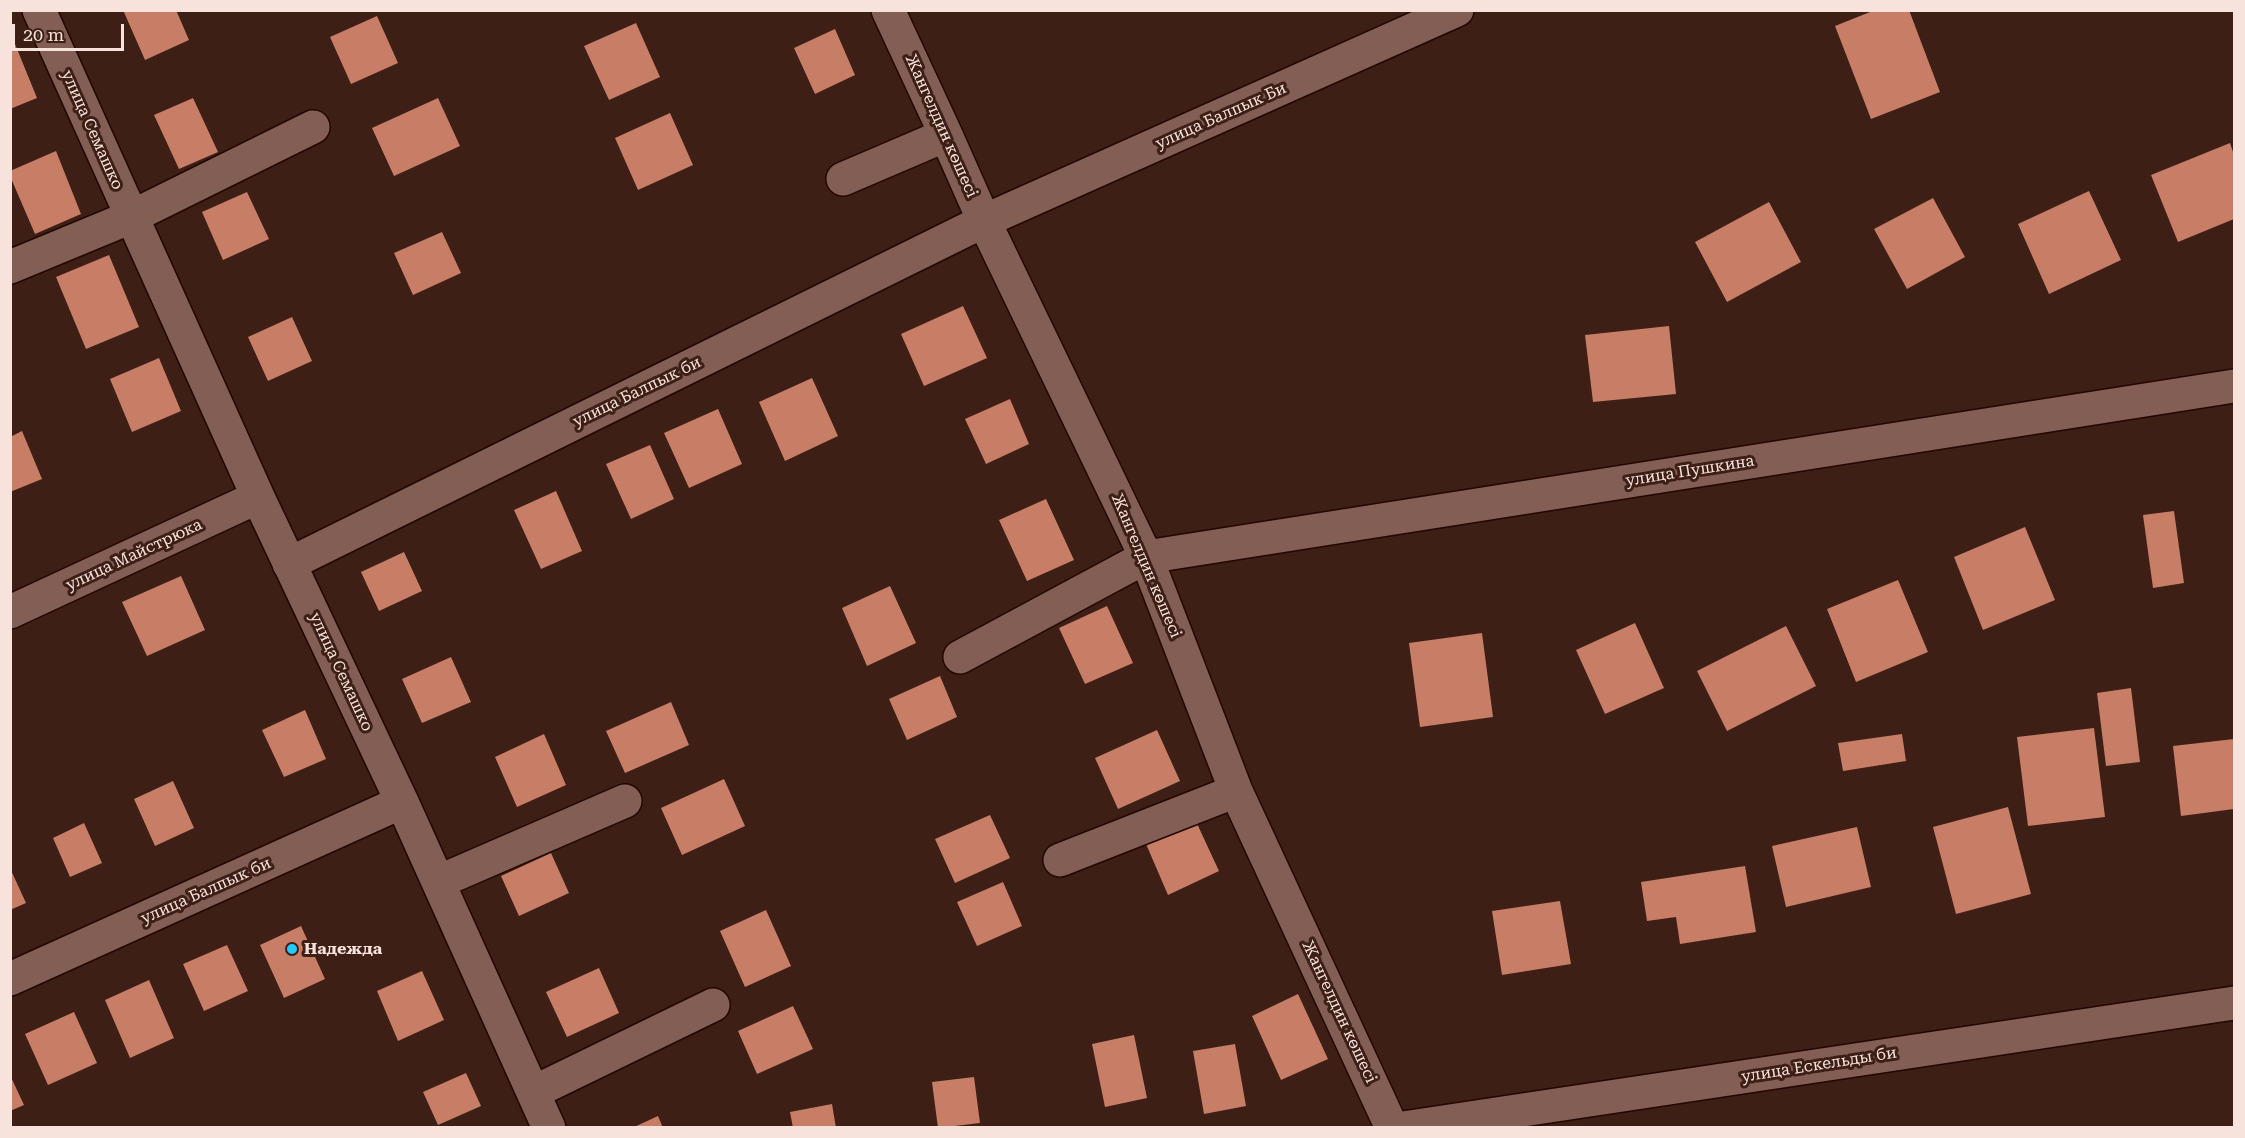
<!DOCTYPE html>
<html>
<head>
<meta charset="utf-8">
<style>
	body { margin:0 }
	#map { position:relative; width:2245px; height:1138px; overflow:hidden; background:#3d1f16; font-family:"Roboto Serif",serif }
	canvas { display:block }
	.frame { position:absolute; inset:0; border:12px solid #f8e3dc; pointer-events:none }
	.scale { position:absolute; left:12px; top:24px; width:112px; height:27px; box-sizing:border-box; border:3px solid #f8e3dc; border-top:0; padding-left:8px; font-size:18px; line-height:21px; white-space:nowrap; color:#f8e3dc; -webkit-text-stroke:4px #3d1f16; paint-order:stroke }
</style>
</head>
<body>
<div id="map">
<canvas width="2245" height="1138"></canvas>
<div class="frame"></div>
<div class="scale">20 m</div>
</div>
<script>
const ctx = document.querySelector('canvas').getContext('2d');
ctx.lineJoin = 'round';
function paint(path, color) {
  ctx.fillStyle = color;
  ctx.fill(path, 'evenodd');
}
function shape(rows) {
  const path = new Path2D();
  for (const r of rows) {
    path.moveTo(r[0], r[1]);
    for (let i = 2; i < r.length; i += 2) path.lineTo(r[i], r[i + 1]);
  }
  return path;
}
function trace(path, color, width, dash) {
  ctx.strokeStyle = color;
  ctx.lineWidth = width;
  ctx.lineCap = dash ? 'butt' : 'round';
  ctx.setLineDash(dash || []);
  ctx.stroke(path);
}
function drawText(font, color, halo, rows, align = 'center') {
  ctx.font = font + ' "Roboto Serif",serif';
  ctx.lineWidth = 6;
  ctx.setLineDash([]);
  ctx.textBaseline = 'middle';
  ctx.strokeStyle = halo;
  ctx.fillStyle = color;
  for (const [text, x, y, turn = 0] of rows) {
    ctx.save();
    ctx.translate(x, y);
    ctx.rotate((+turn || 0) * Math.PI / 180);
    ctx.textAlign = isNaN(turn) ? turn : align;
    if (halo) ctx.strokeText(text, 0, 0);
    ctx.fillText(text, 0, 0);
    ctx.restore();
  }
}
const building = shape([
	[123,10,176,10,189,40,145,60],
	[1875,10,1909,10,1940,92,1871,119,1835,26],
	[377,16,398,63,351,84,330,37],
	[636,23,660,77,609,100,584,46],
	[835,29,855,75,815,94,794,48],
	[15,44,37,98,10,109,10,46],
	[193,98,218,152,179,169,154,115],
	[438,98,460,146,394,176,372,128],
	[670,113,693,165,638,190,615,138],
	[2230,143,2234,155,2234,219,2178,242,2151,175],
	[56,151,81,214,35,234,10,176,10,171],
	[2089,191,2121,260,2049,294,2018,224],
	[247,192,269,239,223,260,202,212],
	[1933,198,1965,257,1907,289,1874,229],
	[1769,202,1801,262,1727,302,1695,242],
	[442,232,461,273,413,295,394,253],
	[109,255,139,327,86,349,56,277],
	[963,306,987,358,924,386,901,334],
	[292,317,312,361,268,381,248,337],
	[1669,326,1676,394,1593,402,1585,335],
	[159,358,181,411,132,432,110,379],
	[812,378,838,436,785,461,759,402],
	[1010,399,1029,444,986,464,965,419],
	[718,409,742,464,689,488,664,433],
	[22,431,42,479,10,492,10,437],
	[650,445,674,499,631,519,606,464],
	[556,491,582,551,541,569,514,510],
	[1046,499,1074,560,1027,581,999,520],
	[2174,511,2184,583,2153,588,2143,515],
	[2025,527,2055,600,1983,630,1954,557],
	[404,552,422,591,379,611,361,572],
	[181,576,205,630,147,656,122,602],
	[1898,580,1928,652,1856,682,1827,609],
	[890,586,916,643,867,666,842,608],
	[1107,606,1133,663,1085,684,1059,628],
	[1635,623,1664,688,1605,714,1576,650],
	[1786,626,1816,686,1727,731,1697,671],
	[1482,633,1493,717,1420,727,1409,643],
	[451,657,471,702,422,723,402,679],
	[940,676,957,717,907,740,889,699],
	[2131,688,2140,762,2106,766,2097,693],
	[671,702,689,745,625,773,606,731],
	[305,710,326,759,284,777,262,730],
	[2094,728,2105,817,2028,826,2017,737],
	[1157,730,1180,781,1118,809,1095,758],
	[544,734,566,785,517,807,495,757],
	[1902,734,1906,761,1843,771,1838,743],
	[2234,739,2234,809,2181,816,2173,746],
	[724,779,745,826,682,855,661,808],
	[173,781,194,828,155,846,134,799],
	[2008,807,2031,894,1956,914,1933,827],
	[990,815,1010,858,955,883,935,839],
	[1193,815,1219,871,1168,895,1143,837],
	[84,823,102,863,70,877,53,838],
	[1857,827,1871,887,1786,907,1772,846],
	[551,853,569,893,519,916,501,876],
	[1745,866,1756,932,1680,944,1676,917,1647,921,1641,882],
	[10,868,26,903,10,910],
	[1003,882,1022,926,977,946,957,902],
	[1560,901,1571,964,1502,975,1492,911],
	[766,910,791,966,745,987,720,931],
	[301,926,325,979,284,998,260,945],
	[227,945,248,991,204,1011,183,964],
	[599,968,619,1013,567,1037,546,992],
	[422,971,444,1020,398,1041,377,991],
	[149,980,174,1038,130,1058,105,1000],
	[1298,994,1328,1059,1281,1080,1252,1016],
	[793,1006,813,1049,757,1074,738,1031],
	[74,1012,97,1063,48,1085,25,1034],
	[1134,1035,1147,1098,1105,1107,1092,1044],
	[1235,1044,1246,1106,1204,1114,1193,1051],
	[466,1073,481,1106,438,1125,423,1092],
	[10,1075,24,1105,10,1111],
	[974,1077,980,1123,938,1128,932,1082],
	[832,1104,836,1128,793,1128,790,1112],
	[658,1116,663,1128,632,1128]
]);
const street = shape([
	[39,10,258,497,402,802,549,1128],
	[888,10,946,135,984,221,1146,557,1236,791,1392,1128],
	[843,179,946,135],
	[10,267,131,217,313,127],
	[289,564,984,221,1457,10],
	[10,612,258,497],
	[960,657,1146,557,2234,386],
	[1060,860,1236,791],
	[438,882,625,801],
	[10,979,402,802],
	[534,1092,713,1005],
	[1403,1128,2234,1003]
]);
const markers = [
	[292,949,6,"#22c9fd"]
];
const streetNames = [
	["улица Балпык Би",1221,116,-24],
	["Жангелдин көшесі",941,126,66],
	["улица Семашко",92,130,66],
	["улица Балпык би",637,392,-26],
	["улица Пушкина",1690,471,-9],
	["улица Майстрюка",134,555,-25],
	["Жангелдин көшесі",1146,566,67],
	["улица Семашко",341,672,65],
	["улица Балпык би",206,891,-24],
	["Жангелдин көшесі",1339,1012,65],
	["улица Ескельды би",1819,1065,-9]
];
const poiNames = [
	["Надежда",304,949]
];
paint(building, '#c87d67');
trace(street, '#230702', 36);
trace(street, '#825e54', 33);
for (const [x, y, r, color] of markers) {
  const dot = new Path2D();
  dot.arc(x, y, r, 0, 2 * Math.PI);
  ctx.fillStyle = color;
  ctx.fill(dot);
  trace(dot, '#3d1f16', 2);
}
drawText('16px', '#f8e3dc', '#3d1f16', streetNames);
drawText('bold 16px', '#f8e3dc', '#3d1f16', poiNames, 'left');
</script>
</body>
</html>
